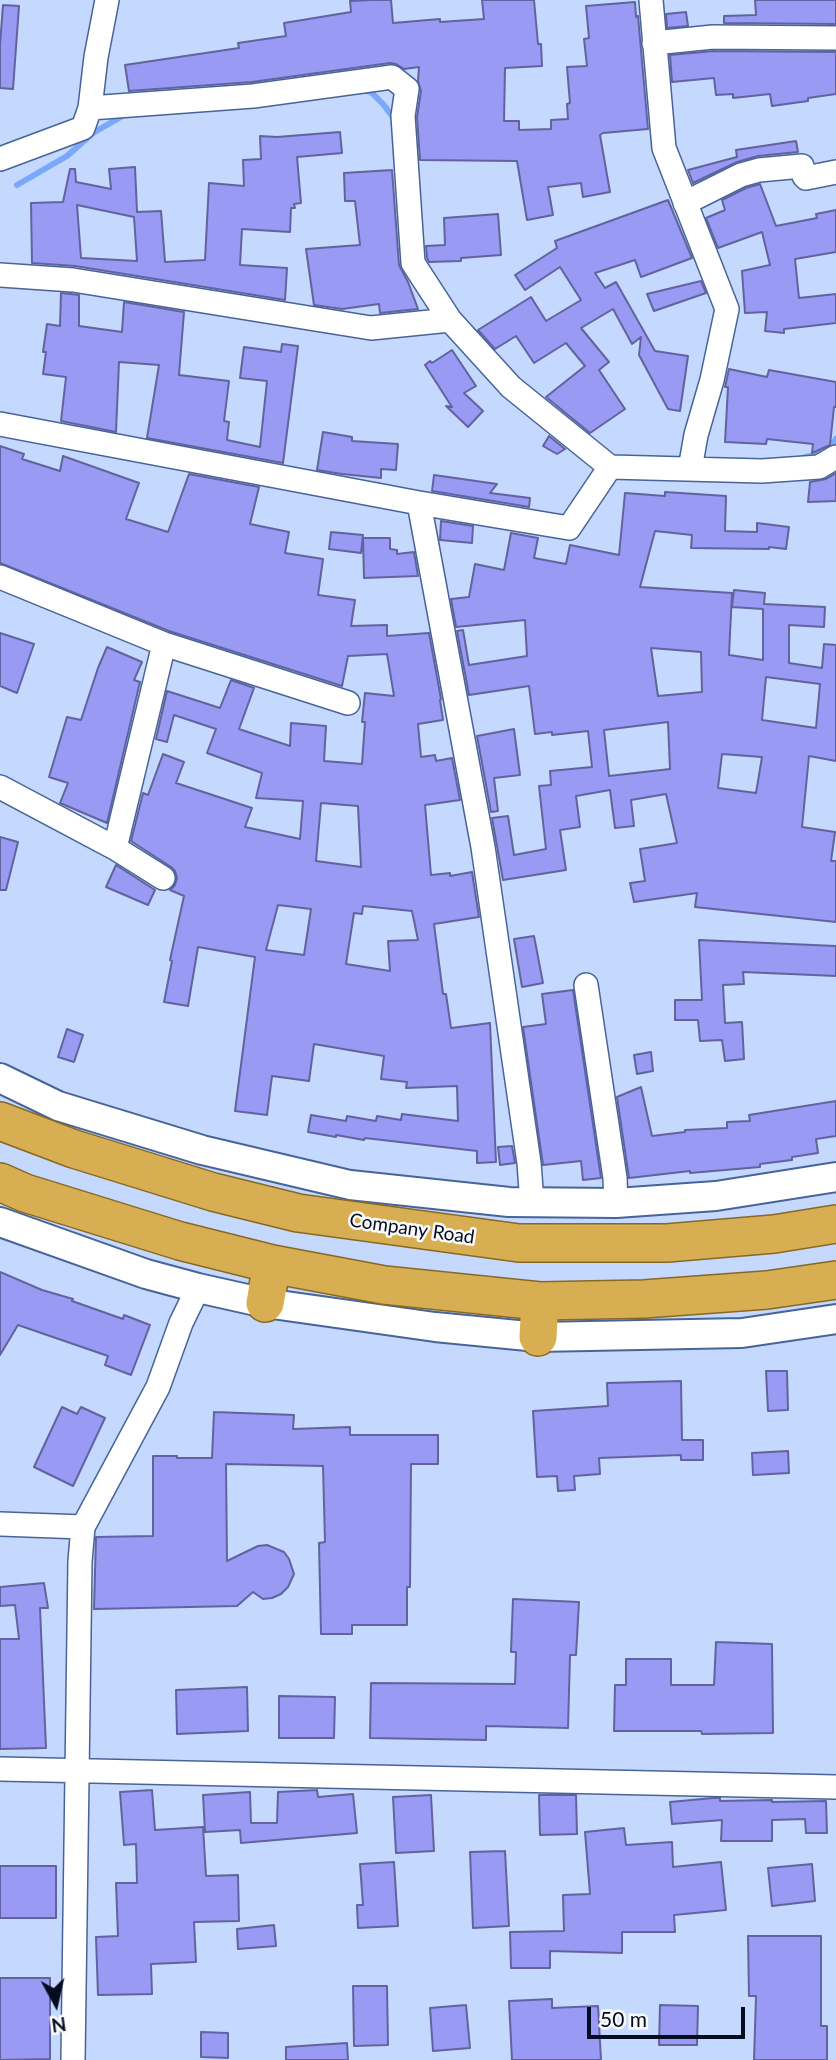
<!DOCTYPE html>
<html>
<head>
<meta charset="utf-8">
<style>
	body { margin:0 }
	#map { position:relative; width:836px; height:2060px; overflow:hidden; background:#c4d9fd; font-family:Lato,sans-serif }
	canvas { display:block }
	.north { position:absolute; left:21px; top:1969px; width:70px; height:70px; -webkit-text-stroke:5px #f9f9f9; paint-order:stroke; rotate:172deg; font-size:19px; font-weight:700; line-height:28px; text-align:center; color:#030c20 }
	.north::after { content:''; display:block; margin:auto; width:24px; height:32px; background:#030c20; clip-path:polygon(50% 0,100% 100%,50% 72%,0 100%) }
	.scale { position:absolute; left:587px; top:2007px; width:158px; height:32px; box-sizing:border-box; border:4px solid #030c20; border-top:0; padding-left:9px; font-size:21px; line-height:24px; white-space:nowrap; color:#030c20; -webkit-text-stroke:5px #f9f9f9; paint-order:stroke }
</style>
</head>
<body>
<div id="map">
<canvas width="836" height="2060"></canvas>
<div class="north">N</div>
<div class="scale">50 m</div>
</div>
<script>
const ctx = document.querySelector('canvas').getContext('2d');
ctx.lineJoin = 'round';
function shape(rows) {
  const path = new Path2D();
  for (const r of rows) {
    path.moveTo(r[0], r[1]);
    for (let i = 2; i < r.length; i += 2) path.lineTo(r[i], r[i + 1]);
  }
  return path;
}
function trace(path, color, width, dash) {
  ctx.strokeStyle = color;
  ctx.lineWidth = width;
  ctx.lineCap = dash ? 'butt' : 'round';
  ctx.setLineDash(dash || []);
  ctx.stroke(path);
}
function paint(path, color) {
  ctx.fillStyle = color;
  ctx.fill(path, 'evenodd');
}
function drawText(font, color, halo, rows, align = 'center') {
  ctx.font = font + ' Lato,sans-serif';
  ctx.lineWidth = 5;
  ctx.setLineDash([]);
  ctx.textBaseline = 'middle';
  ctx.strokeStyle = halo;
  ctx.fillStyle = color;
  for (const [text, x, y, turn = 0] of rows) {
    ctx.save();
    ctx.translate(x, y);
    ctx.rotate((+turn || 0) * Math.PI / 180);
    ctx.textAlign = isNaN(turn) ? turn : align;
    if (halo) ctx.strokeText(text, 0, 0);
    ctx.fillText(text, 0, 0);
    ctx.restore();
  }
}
const stream = shape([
	[363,90,371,92,383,104,395,120],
	[17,185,67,156,93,133,126,114],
	[803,458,828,451,836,439]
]);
const building = shape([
	[371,0,391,0,393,23,440,19,440,22,484,19,482,0,534,0,538,44,541,44,542,66,505,68,504,121,519,121,519,130,551,129,551,120,568,119,567,104,570,103,567,67,587,66,584,39,589,38,586,6,635,2,636,17,638,16,648,129,603,133,600,135,610,192,583,197,581,183,548,187,553,215,527,220,517,161,420,160,417,117,421,91,418,81,419,67,404,69,396,64,390,63,252,82,129,91,125,65,239,48,238,43,286,36,284,23,351,12,350,1,371,0],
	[755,0,836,0,836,24,724,23,724,16,756,15,755,0],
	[3,5,19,6,13,89,0,88,0,45,3,5],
	[686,12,688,26,667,28,666,14,686,12],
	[714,51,836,52,836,94,808,98,808,101,772,106,770,94,733,98,733,94,716,95,714,78,672,82,670,55,714,51],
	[340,132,342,153,297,157,301,203,294,204,295,208,291,208,290,232,242,229,240,265,287,268,285,300,75,266,32,263,31,203,63,202,70,169,75,169,76,182,111,189,109,169,135,167,137,212,161,211,165,262,205,260,209,183,244,186,243,160,261,159,260,136,277,137,340,132],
	[77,205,134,217,137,261,81,258,77,205],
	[796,141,798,152,758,156,737,162,693,183,688,170,737,157,736,150,796,141],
	[392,170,399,265,408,282,418,309,380,313,379,304,342,309,314,305,306,249,360,245,355,201,345,201,344,173,392,170],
	[760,184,776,226,817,218,816,214,836,210,836,252,795,259,799,298,836,294,836,323,784,329,784,333,765,331,767,312,745,313,742,271,770,265,762,232,718,248,706,218,725,210,722,200,746,188,760,184],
	[668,200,692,258,641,277,635,260,595,273,605,288,616,282,655,351,688,356,680,411,668,409,639,355,641,337,632,344,613,309,581,328,609,362,599,370,625,409,590,433,546,397,585,366,566,343,534,363,516,336,495,349,478,330,531,297,546,321,581,300,560,267,525,290,515,275,557,248,555,241,668,200],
	[498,214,501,255,461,258,461,261,429,262,427,258,426,246,445,245,444,218,498,214],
	[701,281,706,293,654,311,647,294,701,281],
	[61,293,79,295,79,326,122,332,124,302,184,312,179,375,229,381,224,421,229,422,227,440,260,447,267,381,240,378,244,347,281,352,282,344,298,346,283,463,147,438,159,365,119,362,116,432,61,421,66,377,43,374,46,352,43,352,47,324,60,326,61,293],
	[452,350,476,386,464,393,483,411,468,427,446,406,452,407,425,365,430,361,432,363,452,350],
	[729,369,767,377,769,370,836,382,836,407,834,407,830,445,812,453,813,444,767,439,766,444,725,442,728,387,725,387,729,369],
	[323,432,352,437,352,441,398,444,396,470,381,469,381,478,342,474,317,470,323,432],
	[549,436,565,449,557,454,543,446,549,436],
	[0,446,24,454,22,459,60,471,63,456,139,483,126,519,168,532,189,474,259,487,250,524,289,532,285,553,323,559,318,595,355,600,351,626,387,625,387,636,429,633,441,699,440,700,443,720,418,724,421,757,435,755,436,761,452,758,460,800,425,805,431,875,450,873,450,876,472,872,479,917,434,924,443,994,446,994,451,1028,490,1023,496,1162,477,1163,477,1151,365,1138,364,1140,336,1135,336,1137,308,1132,311,1115,346,1121,347,1116,376,1121,377,1116,401,1120,402,1114,458,1121,457,1086,406,1088,407,1082,381,1079,384,1056,314,1044,309,1081,272,1076,267,1115,235,1111,255,957,198,947,188,1006,164,1002,172,961,170,960,184,896,170,890,175,885,177,878,175,871,171,867,131,841,143,793,148,795,163,754,184,762,176,783,252,808,245,827,300,839,303,801,256,798,262,773,207,753,216,729,174,715,167,742,156,739,167,691,220,708,231,680,254,688,239,729,290,746,291,723,326,726,324,761,362,764,365,722,362,722,365,693,394,696,387,654,348,656,342,686,169,631,0,563,0,446],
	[321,803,358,806,361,867,316,861,321,803],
	[278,905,311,909,304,955,266,950,278,905],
	[363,906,412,911,418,940,388,941,390,971,346,964,354,913,362,914,363,906],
	[836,473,836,501,808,502,810,482,826,479,836,473],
	[434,475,497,484,490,493,530,498,529,507,432,491,434,475],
	[665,492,726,496,725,531,757,532,757,523,789,527,786,549,769,547,769,549,691,548,692,535,655,531,640,587,732,593,729,655,763,660,763,609,732,607,734,590,765,593,764,604,825,607,824,627,789,625,789,663,822,668,824,644,836,645,836,761,809,756,802,827,835,832,831,861,836,861,836,922,695,907,697,893,634,902,630,883,645,881,640,849,677,843,666,794,631,800,634,826,615,828,610,790,576,796,580,827,560,830,566,870,503,880,492,818,508,816,514,855,546,849,539,786,551,785,550,771,592,767,588,731,552,735,552,732,535,734,529,686,469,695,457,631,463,630,469,665,527,656,525,620,456,627,451,599,469,597,475,564,504,570,511,533,538,538,534,558,566,564,570,545,619,555,625,493,665,496,665,492],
	[651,648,701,652,702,692,658,696,651,648],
	[766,677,820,684,816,728,762,720,766,677],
	[668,722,670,769,609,776,604,730,668,722],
	[722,754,762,757,756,793,718,788,722,754],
	[441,521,473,526,472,543,440,540,441,521],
	[331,532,363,535,361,553,329,549,331,532],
	[363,538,390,538,390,549,397,550,397,554,414,552,418,576,364,578,363,538],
	[0,633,34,644,17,693,0,686,0,633],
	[107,647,142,662,134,680,140,682,107,823,60,803,68,783,49,777,67,717,81,720,98,668,107,647],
	[514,729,520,775,494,778,498,811,491,812,477,736,514,729],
	[0,837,18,842,6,890,0,890,0,837],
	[116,865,155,890,148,905,106,887,116,865],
	[534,936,543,983,522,987,514,939,534,936],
	[699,940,836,946,836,976,743,972,744,984,723,985,725,1023,742,1022,744,1059,725,1061,722,1040,700,1041,698,1020,675,1020,675,1000,702,1000,699,940],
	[573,990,601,1178,583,1180,581,1161,543,1165,523,1027,546,1024,542,994,573,990],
	[67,1029,83,1035,74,1062,58,1057,67,1029],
	[651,1052,653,1071,637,1074,634,1055,651,1052],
	[641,1087,652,1136,685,1132,685,1130,727,1128,727,1122,750,1121,749,1115,836,1101,836,1136,816,1139,818,1153,792,1157,792,1160,760,1164,760,1167,690,1173,690,1171,629,1178,617,1097,641,1087],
	[512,1146,515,1163,500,1165,498,1147,512,1146],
	[0,1272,42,1290,73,1299,72,1301,123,1319,124,1315,150,1325,131,1375,105,1365,108,1356,18,1325,0,1355,0,1272],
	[766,1371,787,1371,788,1410,768,1411,766,1371],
	[681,1381,682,1440,703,1440,703,1460,681,1460,681,1455,599,1458,600,1474,574,1476,575,1490,558,1491,557,1476,537,1477,533,1411,608,1406,607,1383,681,1381],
	[62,1407,77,1414,81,1407,105,1418,73,1486,34,1467,62,1407],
	[214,1412,294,1415,293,1429,350,1427,350,1435,438,1435,438,1464,411,1464,410,1587,407,1587,407,1625,352,1625,352,1634,321,1634,319,1543,325,1542,323,1466,226,1464,227,1561,258,1546,267,1545,284,1552,289,1559,294,1574,288,1587,281,1594,272,1598,263,1599,253,1592,237,1606,94,1609,96,1537,153,1536,153,1456,177,1456,177,1458,212,1458,214,1412],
	[788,1451,789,1473,753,1475,752,1453,788,1451],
	[44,1583,48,1608,40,1608,46,1748,0,1749,0,1639,19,1639,15,1605,0,1606,0,1587,44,1583],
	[513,1599,579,1602,576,1655,570,1655,568,1728,486,1726,486,1740,370,1738,371,1683,515,1684,516,1652,511,1652,513,1599],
	[716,1642,772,1644,773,1733,702,1734,701,1731,614,1731,615,1685,626,1685,626,1659,671,1659,671,1685,714,1685,716,1642],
	[247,1687,248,1731,177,1734,176,1690,247,1687],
	[279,1696,335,1697,334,1738,279,1738,279,1696],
	[152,1790,155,1830,203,1827,206,1876,238,1875,239,1921,194,1922,196,1962,151,1964,152,1994,98,1995,96,1937,118,1936,116,1883,137,1883,136,1844,124,1845,120,1792,152,1790],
	[317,1790,318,1797,353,1794,357,1833,241,1843,240,1830,205,1832,203,1795,250,1792,251,1823,277,1823,278,1792,317,1790],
	[431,1795,434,1851,396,1853,393,1797,431,1795],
	[539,1795,576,1795,577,1834,540,1835,539,1795],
	[713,1798,720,1798,720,1801,772,1800,772,1802,826,1801,827,1833,806,1833,805,1819,772,1820,772,1841,721,1841,722,1820,672,1824,670,1802,713,1798],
	[624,1828,626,1845,672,1842,673,1867,721,1862,726,1910,674,1915,675,1932,622,1932,622,1953,550,1951,550,1968,511,1968,510,1932,564,1931,563,1895,590,1894,585,1832,624,1828],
	[505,1851,509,1926,473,1928,470,1852,505,1851],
	[394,1862,398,1926,358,1928,357,1905,363,1905,360,1864,394,1862],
	[812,1864,815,1901,772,1906,768,1868,812,1864],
	[0,1866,56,1866,56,1918,0,1918,0,1866],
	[274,1925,276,1946,238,1949,237,1929,274,1925],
	[748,1936,821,1936,821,2026,827,2026,827,2060,754,2060,756,1996,749,1996,748,1936],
	[0,1978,50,1978,50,2059,0,2060,0,1978],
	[353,1986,387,1986,388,2045,354,2046,353,1986],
	[552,1999,552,2008,598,2006,601,2060,512,2060,509,2001,552,1999],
	[466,2005,470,2048,433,2051,430,2008,466,2005],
	[660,2005,698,2006,697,2045,659,2045,660,2005],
	[201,2032,228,2033,228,2058,201,2057,201,2032],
	[347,2043,348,2060,286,2060,286,2047,347,2043]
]);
const minor = shape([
	[651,0,664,148,727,309,712,380,696,435,690,469],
	[654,43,713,37,836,38],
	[90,108,253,96,392,77,407,89,403,116,413,263,450,320],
	[0,159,83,128,90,108,96,57,107,0],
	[685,203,741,175,759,170,802,166,804,176,806,178,836,172],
	[0,275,73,280,371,328,450,320,511,387,610,467],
	[0,424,419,503,569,528,610,467,762,471,819,467,836,457],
	[419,503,483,847,529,1163,532,1202],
	[0,577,164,644,348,703],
	[0,787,115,848,163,878],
	[115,848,164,644],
	[586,985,615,1178,616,1203],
	[0,1524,83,1527],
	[0,1769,836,1787],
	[73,2060,80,1561,83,1527,158,1387,181,1323,198,1288]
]);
const tertiary = shape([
	[0,1078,58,1106,202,1150,350,1185,509,1202,616,1203,716,1196,836,1177],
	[0,1222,146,1274,198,1288,265,1303,435,1327,538,1337,742,1333,836,1319]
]);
const trunk = shape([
	[0,1121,74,1149,213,1192,298,1213,519,1243,667,1243,774,1234,836,1224],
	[0,1182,25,1193,180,1241,272,1264,384,1285,540,1301,644,1299,767,1290,836,1280],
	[265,1303,272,1264],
	[538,1337,540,1301]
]);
const streetNames = [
	["Company Road",412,1229,8]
];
trace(stream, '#7ba8fa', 6);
paint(building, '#989af4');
trace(building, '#62639e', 2);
trace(minor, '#476499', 26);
trace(tertiary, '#476499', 32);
trace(trunk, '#886825', 40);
trace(minor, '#fff', 23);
trace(tertiary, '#fff', 28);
trace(trunk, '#d8ae52', 37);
drawText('19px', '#030c20', '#f9f9f9', streetNames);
</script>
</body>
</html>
